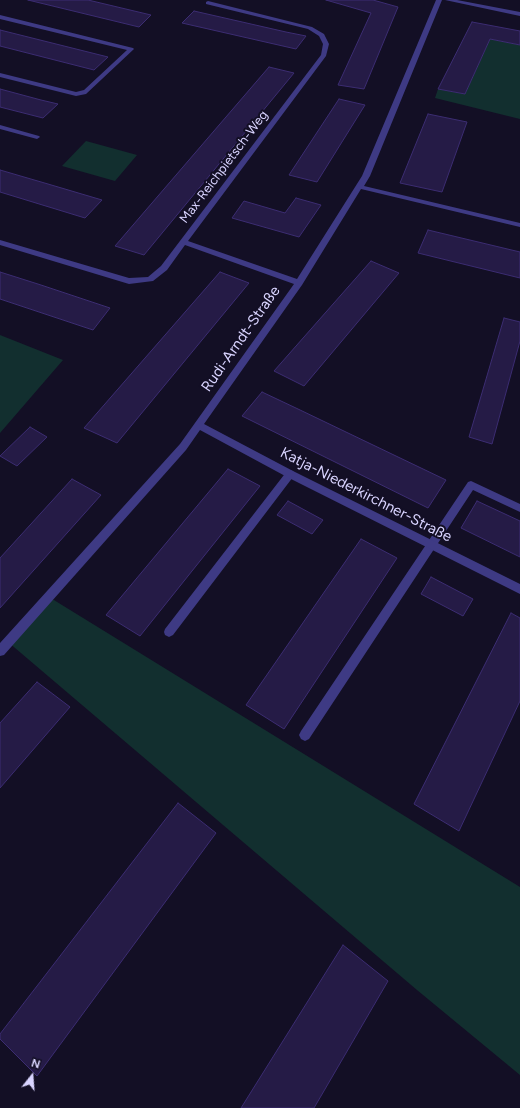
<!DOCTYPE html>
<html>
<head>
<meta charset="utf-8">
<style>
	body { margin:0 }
	#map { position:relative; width:520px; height:1108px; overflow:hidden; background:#130f25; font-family:Figtree,sans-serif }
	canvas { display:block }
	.north { position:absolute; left:12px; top:1056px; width:40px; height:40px; -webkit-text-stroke:3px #130f25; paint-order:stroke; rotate:17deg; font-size:11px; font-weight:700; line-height:16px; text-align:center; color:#d9d4ff }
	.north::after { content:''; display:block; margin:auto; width:14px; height:18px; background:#d9d4ff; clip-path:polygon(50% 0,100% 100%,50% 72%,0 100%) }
</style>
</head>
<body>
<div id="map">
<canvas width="520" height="1108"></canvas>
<div class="north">N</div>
</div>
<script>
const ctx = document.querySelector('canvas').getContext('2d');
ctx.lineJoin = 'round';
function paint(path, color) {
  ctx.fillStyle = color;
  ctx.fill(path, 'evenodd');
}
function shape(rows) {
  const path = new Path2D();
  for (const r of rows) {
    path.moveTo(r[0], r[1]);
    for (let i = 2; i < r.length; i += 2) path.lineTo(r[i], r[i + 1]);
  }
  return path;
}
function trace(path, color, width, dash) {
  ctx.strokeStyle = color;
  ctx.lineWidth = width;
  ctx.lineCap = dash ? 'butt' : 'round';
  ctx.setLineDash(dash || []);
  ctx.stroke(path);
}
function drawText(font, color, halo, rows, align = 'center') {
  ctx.font = font + ' Figtree,sans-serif';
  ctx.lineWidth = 4;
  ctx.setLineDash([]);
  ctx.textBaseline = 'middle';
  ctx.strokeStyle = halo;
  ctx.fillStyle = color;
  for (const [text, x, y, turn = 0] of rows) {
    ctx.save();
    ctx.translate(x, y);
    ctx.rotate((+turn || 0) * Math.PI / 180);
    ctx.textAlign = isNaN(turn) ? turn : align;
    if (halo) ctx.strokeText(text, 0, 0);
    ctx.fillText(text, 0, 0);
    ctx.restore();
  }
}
const green = shape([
	[490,39,520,45,520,119,435,98,438,89,465,94],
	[86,141,137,155,115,181,62,166],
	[0,335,63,360,0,433],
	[49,597,520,887,520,1075,417,990,8,642]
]);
const building = shape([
	[28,0,88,0,151,15,139,27,28,0],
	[326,0,373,0,398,7,364,89,338,85,371,13,326,0],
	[194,11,286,32,306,36,296,49,182,23,194,11],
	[472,22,520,31,520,45,490,39,465,94,438,89,472,22],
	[0,30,108,57,94,70,0,46,0,30],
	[269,67,294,73,144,255,115,246,269,67],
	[0,89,41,100,58,104,43,118,0,107,0,89],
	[339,99,365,105,317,182,289,175,339,99],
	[428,114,467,122,442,192,400,183,428,114],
	[0,170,48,184,102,200,85,218,0,192,0,170],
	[296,198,321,205,299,237,232,218,244,201,285,213,296,198],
	[428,230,520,252,520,278,418,253,428,230],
	[371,261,399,273,304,386,274,371,371,261],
	[0,272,41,285,110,308,93,330,0,299,0,272],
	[220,272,249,283,117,443,84,428,220,272],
	[504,318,520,322,520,341,492,444,469,437,504,318],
	[262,392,298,409,446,480,428,508,242,416,262,392],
	[30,427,47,437,17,466,0,456,30,427],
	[228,469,260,486,140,636,106,615,228,469],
	[72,479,101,495,0,608,0,558,72,479],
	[288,501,323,520,312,534,277,515,288,501],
	[477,501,520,521,520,557,461,528,477,501],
	[361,539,397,558,284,729,246,705,361,539],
	[431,577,473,599,463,616,421,594,431,577],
	[511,613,520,618,520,701,459,831,414,804,511,613],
	[37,682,70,707,0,788,0,723,37,682],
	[178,803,216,833,37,1076,0,1039,0,1034,178,803],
	[343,945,388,981,314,1108,241,1108,343,945]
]);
const lane = shape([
	[0,15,133,48,134,49,86,94,76,96,0,77,0,73,76,92,84,90,127,50,0,19,0,15],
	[0,125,39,136,40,137,37,139,0,129,0,125],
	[290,470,293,471,295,474,293,477,173,635,169,637,165,635,164,632,165,629,287,471,290,470],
	[471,481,520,504,520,512,473,490,309,739,305,741,301,739,299,735,301,731,468,482,471,481]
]);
const street = shape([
	[436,0,442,0,370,176,364,186,520,223,520,227,361,189,302,285,204,424,293,471,520,584,520,594,287,477,200,430,186,450,4,655,0,656,0,643,180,444,294,284,185,245,167,270,153,281,129,284,0,245,0,240,129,278,148,277,161,266,321,55,323,44,319,36,308,29,206,4,206,2,208,1,312,27,324,34,329,44,326,56,188,241,297,279,362,176,436,0],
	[445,0,457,0,520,12,520,16,445,0]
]);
const farStreetnames = [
	["Max-Reichpietsch-Weg",224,167,-53]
];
const streetNames = [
	["Rudi-Arndt-Straße",241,339,-55],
	["Katja-Niederkirchner-Straße",366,495,27]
];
paint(green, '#122f2f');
paint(building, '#251b46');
trace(building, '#3c2d72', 1);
paint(lane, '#3e3a84');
paint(street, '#3e3a84');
drawText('13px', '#d9d4ff', '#130f25', farStreetnames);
drawText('15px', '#d9d4ff', '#130f25', streetNames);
</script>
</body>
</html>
